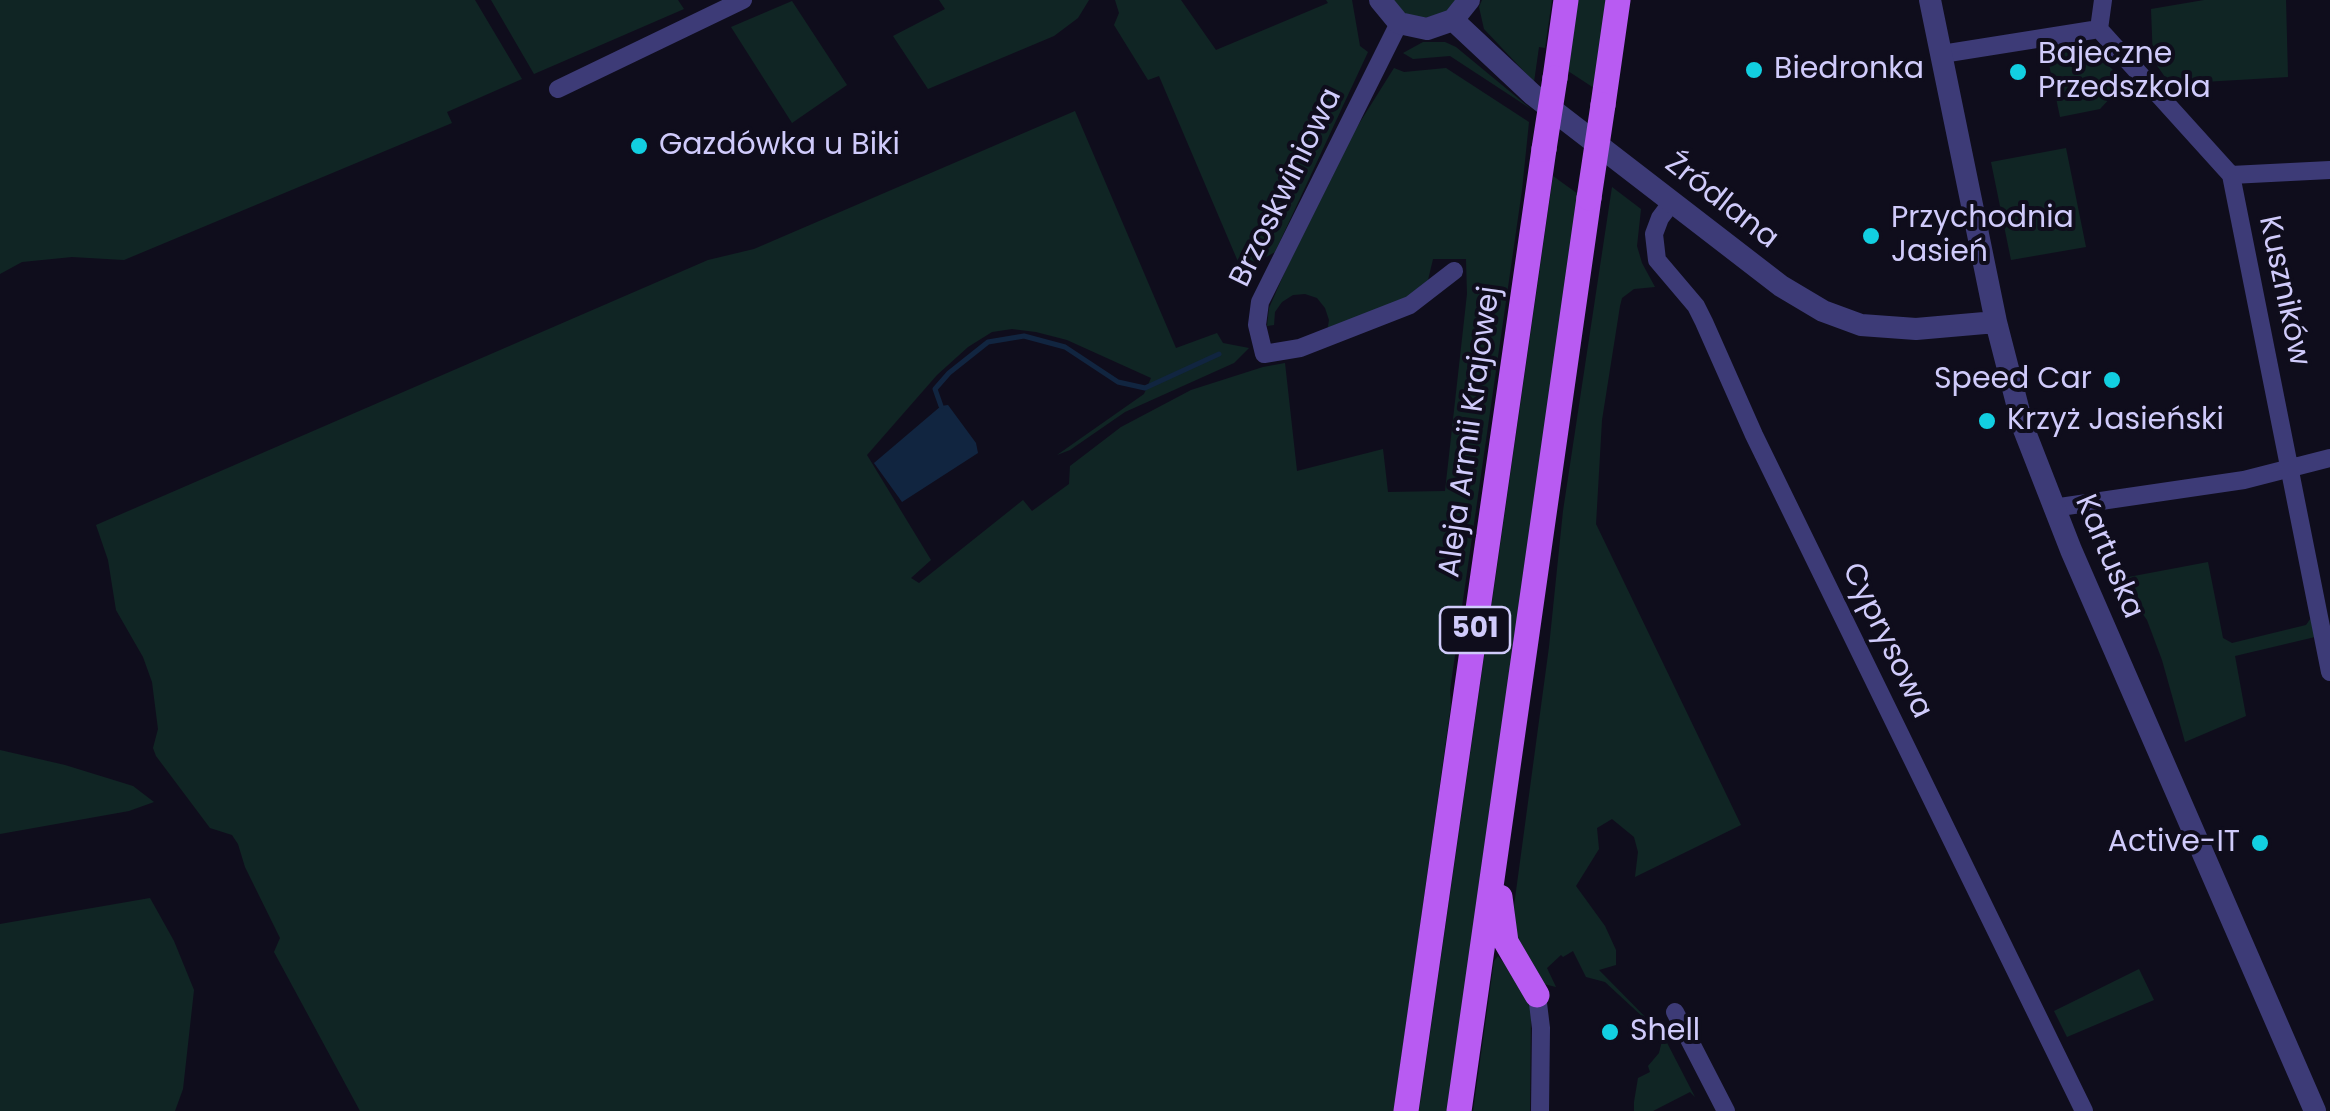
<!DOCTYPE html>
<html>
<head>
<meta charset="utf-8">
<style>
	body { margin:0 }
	canvas { display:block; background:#0f0d1c }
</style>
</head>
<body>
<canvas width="2330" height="1111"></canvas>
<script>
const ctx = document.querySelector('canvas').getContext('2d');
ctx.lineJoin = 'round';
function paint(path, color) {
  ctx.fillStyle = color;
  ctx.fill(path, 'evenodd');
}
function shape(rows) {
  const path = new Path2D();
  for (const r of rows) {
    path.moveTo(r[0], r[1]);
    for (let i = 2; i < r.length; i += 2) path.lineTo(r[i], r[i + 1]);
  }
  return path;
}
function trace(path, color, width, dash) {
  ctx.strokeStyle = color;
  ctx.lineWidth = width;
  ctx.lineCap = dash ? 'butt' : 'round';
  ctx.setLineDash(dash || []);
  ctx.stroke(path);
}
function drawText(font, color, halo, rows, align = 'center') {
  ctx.font = font + ' Poppins,sans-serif';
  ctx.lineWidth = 8;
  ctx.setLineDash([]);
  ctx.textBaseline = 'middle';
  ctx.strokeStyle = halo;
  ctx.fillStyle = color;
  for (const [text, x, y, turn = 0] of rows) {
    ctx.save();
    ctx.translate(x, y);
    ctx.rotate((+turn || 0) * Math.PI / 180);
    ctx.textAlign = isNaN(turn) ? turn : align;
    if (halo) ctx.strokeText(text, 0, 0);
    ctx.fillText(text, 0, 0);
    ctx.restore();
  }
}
const green = shape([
	[0,0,475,0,522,79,447,112,452,123,124,260,72,257,22,262,0,274],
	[491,0,678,0,684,9,534,74],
	[939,0,1089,0,1078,18,1054,36,928,89,893,36,945,9],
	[1115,0,1181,0,1216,50,1328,3,1326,0,1352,0,1360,46,1368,52,1275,252,1242,271,1159,76,1148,80,1114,25,1119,13],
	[1388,0,1460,0,1453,10,1414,21],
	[1482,0,1552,0,1545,48,1539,47,1534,82,1484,29,1479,7],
	[1578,0,1606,0,1594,88,1568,71],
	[2204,0,2286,0,2288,77,2170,84,2153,60,2151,9],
	[792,1,847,85,792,123,731,27],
	[1423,42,1445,42,1456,47,1531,109,1450,56,1413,59,1403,53],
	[2077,45,2095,52,2125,82,2100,109,2060,117,2046,50],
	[1394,68,1404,72,1446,68,1529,122,1522,190,1450,690,1451,705,1394,1111,360,1111,274,952,280,938,245,867,238,844,232,835,210,828,156,756,153,748,158,729,152,682,143,657,116,610,108,560,96,525,708,260,754,249,1075,111,1176,348,1217,333,1223,343,1249,348,1234,363,1125,412,1070,450,1057,455,1144,394,1151,378,1067,340,1036,332,1012,329,992,332,968,347,937,375,867,455,931,560,911,578,919,583,1023,500,1032,511,1069,484,1070,466,1121,427,1191,390,1263,367,1285,363,1297,471,1383,449,1388,492,1445,491,1467,294,1466,259,1433,259,1428,280,1406,298,1327,332,1329,320,1325,308,1317,298,1305,294,1293,295,1282,302,1275,312,1274,325,1267,326,1269,308,1295,249,1350,138],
	[2066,148,2086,247,2011,260,1991,162],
	[1553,176,1578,194,1448,1111,1419,1111],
	[1612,187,1641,209,1637,246,1642,263,1655,287,1634,289,1622,298,1620,306,1602,420,1596,524,1741,825,1635,877,1638,852,1634,837,1612,819,1597,828,1599,849,1576,886,1605,926,1616,950,1616,965,1599,970,1663,1035,1695,1097,1690,1092,1653,1111,1634,1111,1634,1102,1638,1078,1650,1072,1648,1066,1659,1053,1662,1041,1657,1030,1605,982,1586,977,1573,951,1563,957,1561,955,1547,968,1556,987,1544,984,1517,947,1514,906,1549,647,1563,511],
	[2208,562,2223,638,2232,643,2306,625,2311,618,2315,637,2235,656,2246,716,2185,742,2162,660,2147,620,2118,579],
	[0,750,65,765,133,786,154,802,129,811,0,834],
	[150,898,174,941,194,990,183,1089,175,1111,0,1111,0,924],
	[1498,956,1518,980,1531,1010,1530,1111,1473,1111,1494,961],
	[2139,969,2154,1000,2067,1037,2054,1011]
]);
const water = shape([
	[948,405,976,443,978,453,902,502,874,463,941,406]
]);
const stream = shape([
	[941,406,935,389,949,373,988,342,1024,336,1065,347,1118,382,1145,388,1219,354]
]);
const minor = shape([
	[1399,23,1260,302,1257,325,1264,354,1300,348,1410,305,1454,271],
	[2099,29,2231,175,2330,672],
	[2099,29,2103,0],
	[1942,54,2099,29],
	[558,89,743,0],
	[2231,175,2330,170],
	[1672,202,1660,218,1654,234,1657,260,1696,306,1704,322,1754,435,2084,1111],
	[2053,508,2244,480,2330,458],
	[1537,995,1541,1028,1540,1111],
	[1675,1012,1726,1111]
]);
const tertiary = shape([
	[1380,0,1399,23,1427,29,1453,20,1469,0],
	[1930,0,1996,322,2023,427,2071,550,2315,1111],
	[1453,20,1532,94,1781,286,1823,311,1861,325,1916,329,1996,322]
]);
const primary = shape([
	[1555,78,1566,0],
	[1603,105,1618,0],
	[1500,897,1506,942,1537,995],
	[1406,1111,1544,149],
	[1459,1111,1589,198]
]);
const primaryBridge = shape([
	[1544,149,1555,78],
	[1589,198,1603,105]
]);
const markers = [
	[1754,70,10,"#12cfe1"],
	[2018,72,10,"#12cfe1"],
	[639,146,10,"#12cfe1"],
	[1871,236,10,"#12cfe1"],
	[2112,380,10,"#12cfe1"],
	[1987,421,10,"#12cfe1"],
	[2260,843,10,"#12cfe1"],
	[1610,1032,10,"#12cfe1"]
];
const shields = [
	[1475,630,70]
];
const shieldNames = [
	["501",1475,630]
];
const poiNames = [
	["Bajeczne",2038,55],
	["Przedszkola",2038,89],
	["Biedronka",1774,70],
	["Gazdówka u Biki",659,146],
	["Przychodnia",1891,219],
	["Jasień",1891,253],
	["Speed Car",2092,380,"right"],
	["Krzyż Jasieński",2007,421],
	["Active-IT",2240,843,"right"],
	["Shell",1630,1032]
];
const streetNames = [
	["Brzoskwiniowa",1287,188,-64],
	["Źródlana",1721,202,38],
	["Kuszników",2283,291,78],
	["Aleja Armii Krajowej",1471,432,-82],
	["Kartuska",2108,557,67],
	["Cyprysowa",1886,641,64]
];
paint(green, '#102524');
paint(water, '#112540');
trace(stream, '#112540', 5);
trace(minor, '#3d3b77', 18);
trace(tertiary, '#3d3b77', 22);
trace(primary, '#b85bf2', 25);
trace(primaryBridge, '#b85bf2', 25);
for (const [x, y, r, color] of markers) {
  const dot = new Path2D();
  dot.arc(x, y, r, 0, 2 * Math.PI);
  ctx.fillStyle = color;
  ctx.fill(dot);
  trace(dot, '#0f0d1c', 4);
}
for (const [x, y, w] of shields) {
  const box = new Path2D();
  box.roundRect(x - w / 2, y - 23, w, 46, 8);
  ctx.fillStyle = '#0f0d1c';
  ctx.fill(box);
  trace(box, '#d0cbfb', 2.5);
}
drawText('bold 28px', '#d0cbfb', null, shieldNames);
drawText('30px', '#d0cbfb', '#0f0d1c', poiNames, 'left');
drawText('30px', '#d0cbfb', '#0f0d1c', streetNames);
</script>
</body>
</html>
